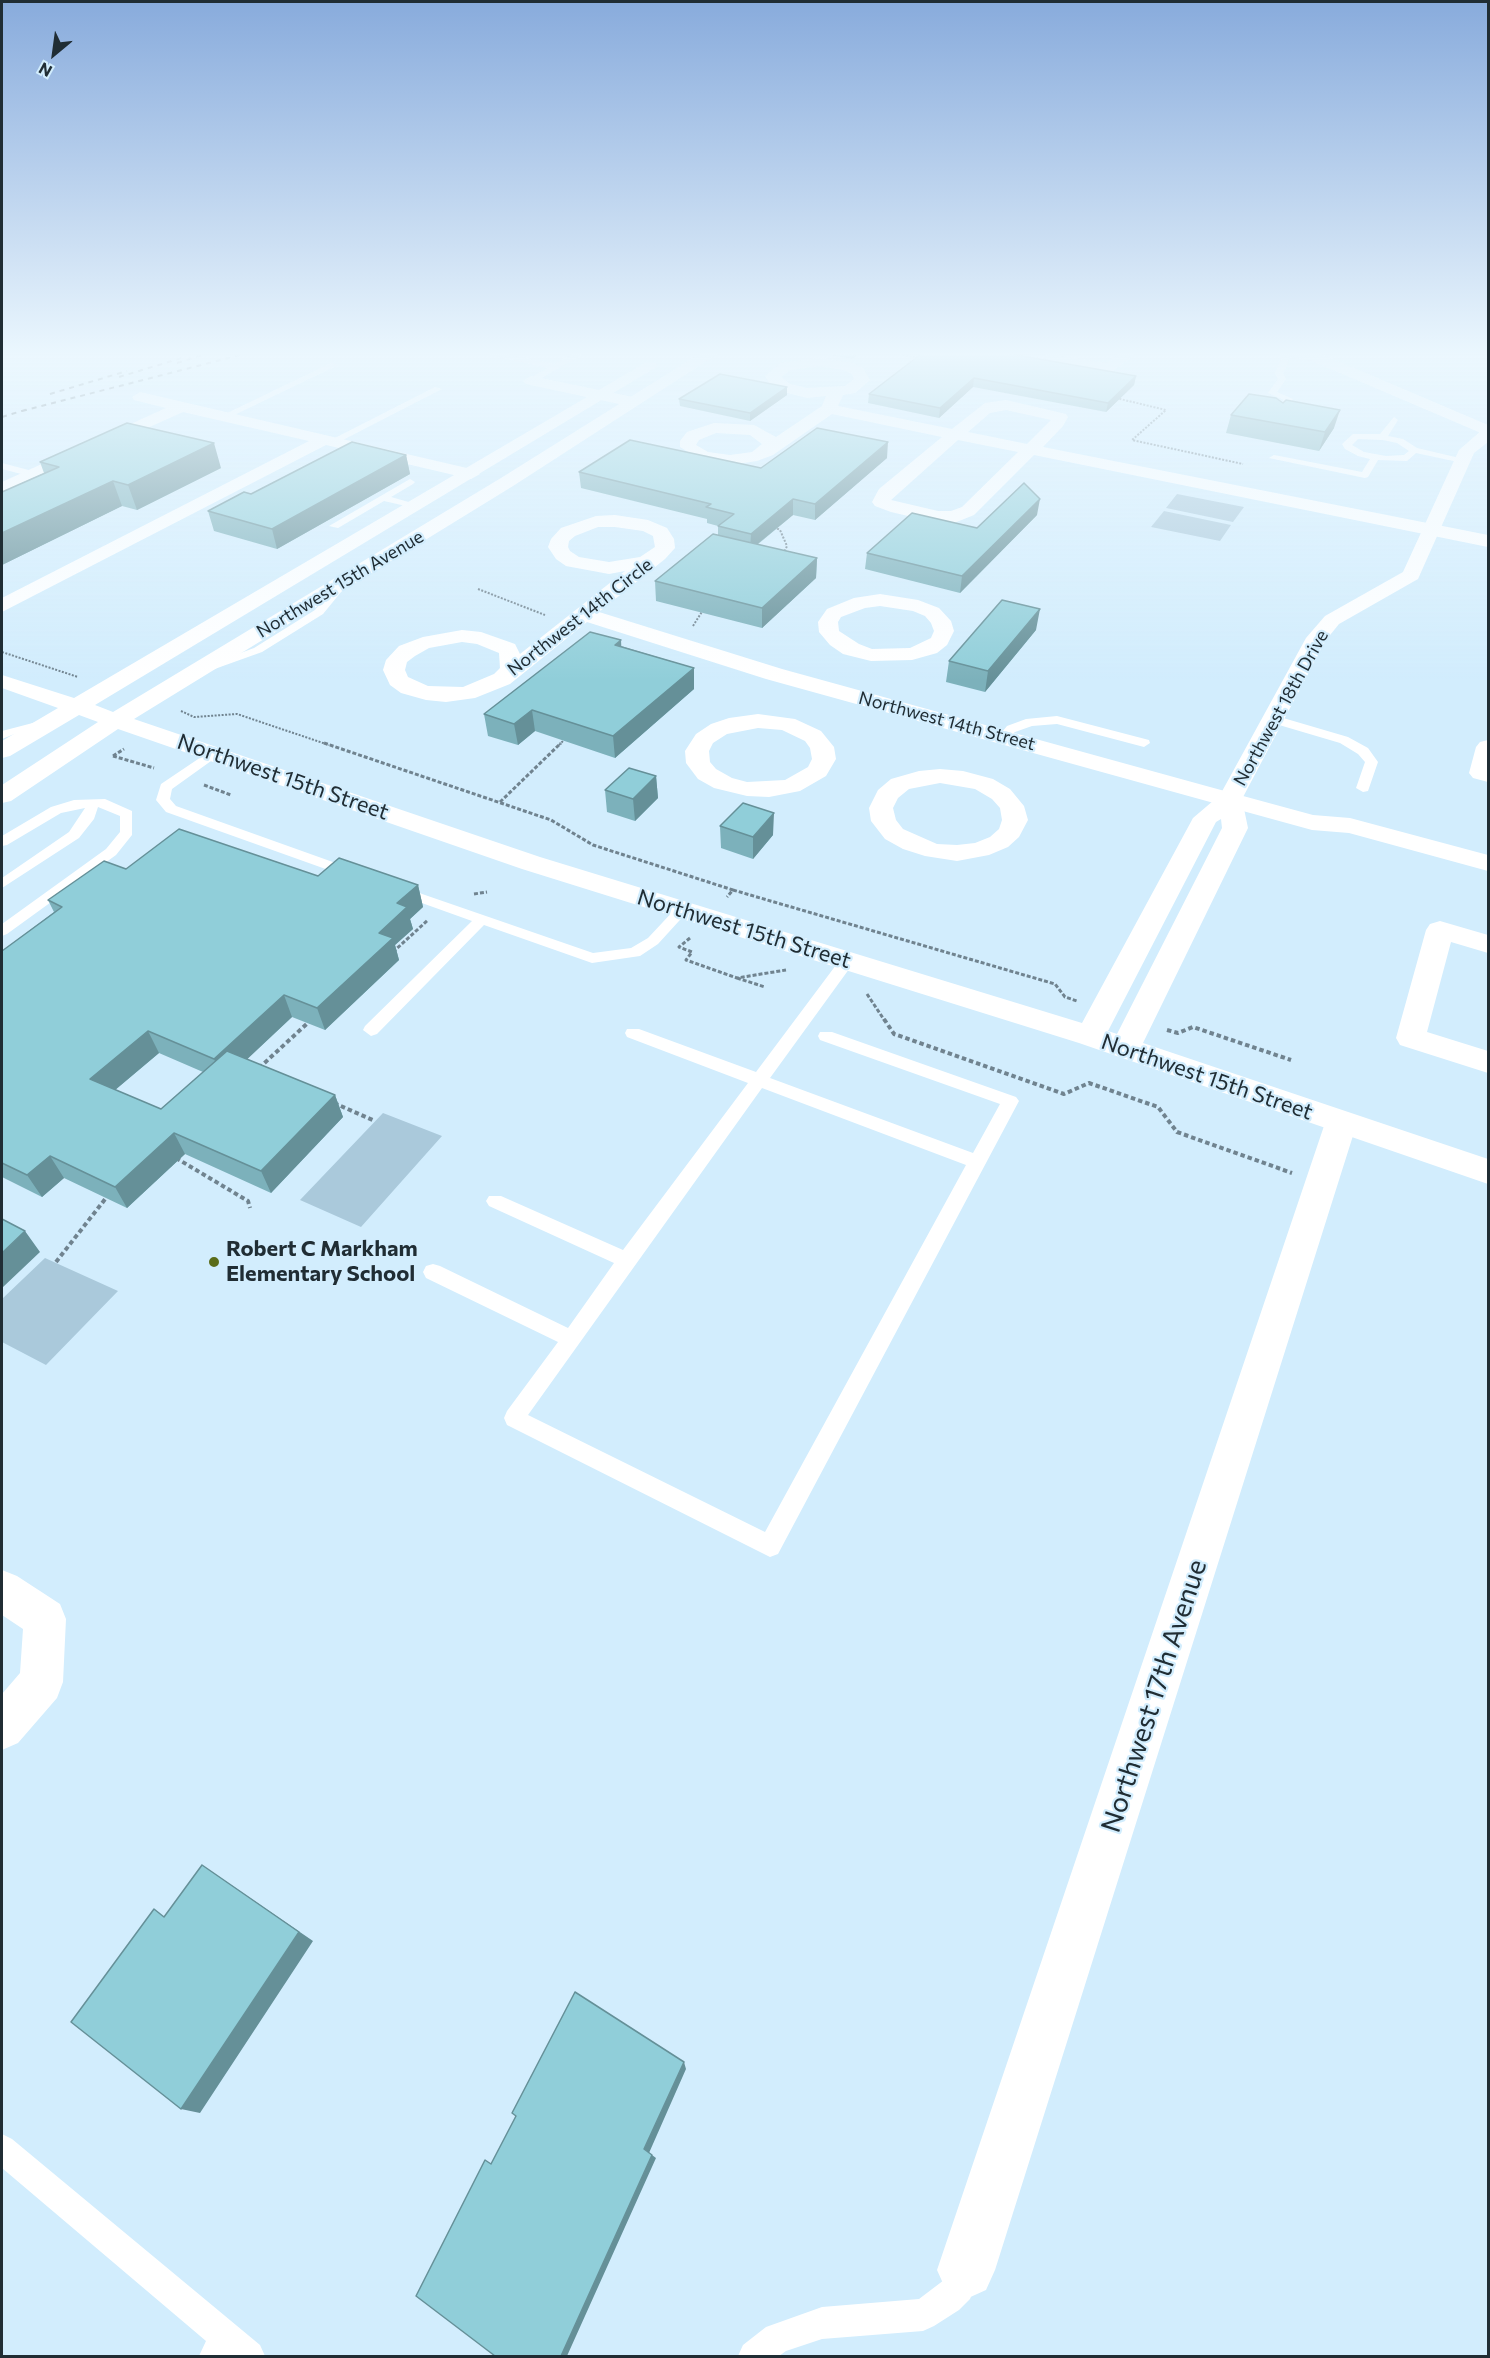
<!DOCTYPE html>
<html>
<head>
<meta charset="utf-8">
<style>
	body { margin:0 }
	#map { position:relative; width:1490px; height:2358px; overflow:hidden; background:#d2edfd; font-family:Commissioner,sans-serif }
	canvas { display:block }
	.frame { position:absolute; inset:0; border:3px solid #202d34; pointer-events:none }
	.north { position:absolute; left:24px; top:24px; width:60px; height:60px; -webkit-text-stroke:4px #d2edfd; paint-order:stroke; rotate:209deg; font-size:16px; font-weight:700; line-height:24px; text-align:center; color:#202d34 }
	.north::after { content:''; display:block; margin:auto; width:21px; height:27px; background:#202d34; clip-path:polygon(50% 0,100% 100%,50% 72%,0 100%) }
</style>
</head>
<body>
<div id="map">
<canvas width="1490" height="2358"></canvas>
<div class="frame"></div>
<div class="north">N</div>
</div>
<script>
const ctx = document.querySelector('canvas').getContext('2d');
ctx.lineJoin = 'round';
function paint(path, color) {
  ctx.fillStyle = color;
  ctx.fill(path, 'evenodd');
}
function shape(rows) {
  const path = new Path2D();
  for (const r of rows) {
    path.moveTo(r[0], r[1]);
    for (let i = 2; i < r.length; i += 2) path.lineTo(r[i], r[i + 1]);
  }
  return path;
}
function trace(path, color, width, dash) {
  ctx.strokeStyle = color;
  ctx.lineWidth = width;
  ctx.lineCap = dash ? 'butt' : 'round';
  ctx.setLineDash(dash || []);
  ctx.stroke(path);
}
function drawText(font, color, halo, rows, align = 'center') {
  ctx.font = font + ' Commissioner,sans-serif';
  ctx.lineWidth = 4.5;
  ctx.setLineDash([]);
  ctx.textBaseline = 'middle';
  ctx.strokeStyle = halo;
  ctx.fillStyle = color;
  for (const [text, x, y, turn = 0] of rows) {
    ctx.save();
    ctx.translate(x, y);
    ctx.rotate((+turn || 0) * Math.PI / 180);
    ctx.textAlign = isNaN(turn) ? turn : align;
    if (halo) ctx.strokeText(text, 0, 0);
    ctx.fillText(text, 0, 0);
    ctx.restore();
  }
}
const green = shape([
	[1177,494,1244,507,1233,522,1166,508],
	[1164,511,1231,525,1220,541,1151,527],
	[383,1113,442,1136,361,1227,300,1200],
	[45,1258,118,1291,46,1365,2,1342,2,1299]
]);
const pathFar2 = shape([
	[882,351,921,358],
	[1116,398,1166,410,1132,440,1243,464],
	[774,527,780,530,787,546,783,555],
	[478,589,545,615],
	[693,626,703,610],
	[2,652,78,677],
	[181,711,194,717,237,714,329,745],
	[559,745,566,738]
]);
const pathFar1 = shape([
	[324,743,551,820,593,845,733,890,727,897],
	[113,756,124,749],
	[113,756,154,768],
	[204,785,231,795],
	[500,802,561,743],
	[733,890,1055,984,1065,997,1077,1001],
	[474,894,487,892],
	[690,938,679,947,692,952,686,960,737,978,786,970],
	[393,952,428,920],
	[737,978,765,987],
	[867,994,885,1021]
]);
const path = shape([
	[884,1019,894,1034,1064,1094,1089,1083,1158,1107,1177,1132,1292,1173],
	[1167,1030,1178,1033,1193,1027,1291,1060],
	[259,1068,311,1020],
	[334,1103,375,1121],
	[176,1158,248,1201,250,1208],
	[56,1262,106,1198]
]);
const service = shape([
	[474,351,491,351,554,364,578,351,588,351,531,384,528,379,548,368,474,351],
	[1285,351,1293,352,1283,373,1286,379,1277,392,1293,399,1277,419,1273,416,1284,400,1268,393,1278,379,1275,373,1285,351],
	[1432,351,1441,351,1441,352,1437,354,1432,351],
	[331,363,338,365,226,419,219,417,331,363],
	[435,387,442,389,335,444,327,442,435,387],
	[1394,417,1398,420,1388,436,1403,439,1417,448,1468,460,1463,463,1416,453,1407,461,1378,460,1368,477,1365,478,1269,458,1274,455,1362,472,1370,459,1358,456,1345,449,1342,444,1353,434,1380,434,1394,417],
	[1358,439,1383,440,1397,443,1409,451,1404,455,1386,456,1364,452,1352,445,1358,439],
	[2,463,36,472,38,474,33,477,2,469,2,463],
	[410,479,415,482,413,484,391,497,419,505,419,509,384,501,338,528,329,526,410,479],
	[345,578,350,581,323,614,262,652,209,671,203,667,254,648,315,610,341,579,345,578],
	[1273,715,1348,737,1368,748,1378,762,1368,791,1363,792,1356,788,1365,762,1358,754,1340,743,1269,722,1269,716,1273,715],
	[1057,716,1149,740,1150,743,1144,747,1057,724,1032,726,1015,732,1004,741,998,737,1007,726,1026,719,1057,716],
	[48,719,54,723,52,726,22,731,2,739,2,731,48,719],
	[213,749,218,750,218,756,172,789,170,799,176,806,358,871,358,877,348,877,166,812,156,800,161,784,213,749],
	[105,799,132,811,132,835,116,855,7,934,2,936,2,924,106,849,120,832,120,816,98,807,94,819,79,838,2,888,2,878,69,832,85,808,61,813,7,845,2,846,2,836,51,807,74,800,105,799],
	[399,886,593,953,631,948,648,938,677,907,682,905,689,910,658,944,640,956,592,963,484,925,377,1034,371,1036,363,1030,365,1026,472,921,394,893,392,890,399,886],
	[847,956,852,957,855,961,852,965,770,1078,973,1153,1000,1104,820,1040,818,1036,820,1032,832,1032,1016,1097,1019,1101,778,1554,770,1557,507,1425,504,1418,507,1411,558,1342,426,1278,423,1272,426,1266,433,1264,440,1266,568,1328,614,1263,489,1206,486,1201,489,1196,501,1196,623,1250,748,1083,627,1037,625,1033,627,1029,639,1029,756,1072,842,957,847,956],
	[762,1088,966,1165,765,1532,528,1415,762,1088],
	[2,2134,12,2139,260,2345,265,2356,199,2356,206,2341,2,2168,2,2134],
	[965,2257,976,2262,981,2273,970,2299,959,2310,934,2326,923,2331,822,2339,786,2351,779,2356,738,2356,743,2345,766,2327,822,2307,919,2299,948,2277,954,2262,965,2257]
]);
const minor = shape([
	[1046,351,1060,351,1060,355,1064,357,1107,363,1122,351,1139,351,1110,373,1056,364,1047,360,1046,351],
	[1275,351,1321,354,1488,425,1488,436,1312,361,1277,354,1275,351],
	[820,358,853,363,863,368,870,380,855,393,843,395,838,406,952,429,985,403,1006,400,1066,414,1068,417,1063,426,1043,447,1488,535,1488,547,1034,455,974,515,954,523,938,523,891,512,875,506,872,502,879,489,942,437,832,414,773,455,757,461,730,465,703,461,680,447,680,441,687,432,714,423,754,425,776,437,822,406,826,396,807,398,780,391,771,386,765,376,781,363,820,358],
	[820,366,844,370,852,374,854,379,845,386,807,388,790,384,781,377,790,370,820,366],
	[1006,410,1051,420,1027,444,968,432,990,413,1006,410],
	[716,433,750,435,762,444,752,452,730,455,708,452,696,445,699,440,716,433],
	[958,440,1018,452,962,507,951,511,938,511,891,500,958,440],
	[531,376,633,397,641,402,633,407,526,384,523,381,531,376],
	[140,392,471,469,480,474,471,479,326,445,2,612,2,598,309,441,183,412,2,493,2,482,166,408,134,400,132,397,140,392],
	[615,515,648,520,667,528,674,539,675,548,665,559,599,612,782,669,1210,787,1313,815,1350,818,1488,855,1488,871,1349,833,1312,830,1192,797,766,679,587,622,510,684,475,698,446,702,426,700,401,693,390,685,383,670,386,660,399,646,423,637,462,630,481,632,515,644,520,654,625,571,609,574,566,566,556,559,548,547,551,539,561,528,596,516,615,515],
	[598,527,615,527,643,531,653,536,655,547,640,557,609,562,579,557,570,551,568,547,569,541,575,536,598,527],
	[462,642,477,644,499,653,500,668,494,674,463,687,428,686,408,677,405,670,407,662,415,656,429,648,462,642],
	[880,594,918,600,939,608,951,621,954,631,947,645,937,653,912,660,871,661,843,654,830,645,819,632,818,622,827,609,854,598,880,594],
	[880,606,913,611,925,616,931,623,934,631,931,638,910,648,872,649,859,644,839,631,838,622,841,617,865,608,880,606],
	[758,714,795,719,821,731,834,747,836,759,826,776,800,791,769,797,747,796,714,788,698,779,686,763,685,751,696,734,711,724,729,718,758,714],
	[758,728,782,730,805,741,810,748,812,759,808,767,785,780,747,782,732,778,716,769,710,762,709,751,713,743,727,734,758,728],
	[1488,740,1488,782,1473,778,1469,773,1476,747,1480,742,1488,740],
	[940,769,963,771,993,779,1010,789,1024,806,1028,820,1019,837,1008,847,989,855,957,861,925,856,903,849,885,839,871,821,869,808,878,790,891,779,919,771,940,769],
	[940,783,975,789,992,799,1000,808,1002,820,999,829,990,837,975,843,957,845,937,844,903,829,896,820,893,808,898,798,909,789,940,783],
	[1440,921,1488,935,1488,953,1451,942,1427,1032,1488,1051,1488,1073,1400,1045,1396,1038,1426,930,1430,924,1440,921],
	[1341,1111,1352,1115,1357,1123,995,2270,986,2290,966,2299,946,2290,937,2270,1325,1123,1330,1115,1341,1111],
	[2,1570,17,1576,60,1604,66,1619,63,1682,57,1698,18,1743,2,1750,2,1694,20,1673,23,1629,2,1615,2,1570]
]);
const tertiary = shape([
	[704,351,722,351,513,486,134,719,540,857,1082,1023,1193,818,1220,795,1306,638,1325,616,1403,572,1459,450,1482,430,1488,429,1488,442,1474,453,1418,579,1339,624,1326,640,1242,799,1248,828,1143,1043,1488,1159,1488,1184,1079,1043,522,869,118,729,11,801,2,803,2,785,98,722,79,715,10,756,2,758,2,741,58,708,2,688,2,675,74,698,645,363,655,363,658,366,95,705,113,712,501,478,704,351],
	[1221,819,1222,828,1117,1034,1108,1031,1216,822,1221,819]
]);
const rail = shape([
	[177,363,214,351],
	[119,377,185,357],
	[50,394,127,371],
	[22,411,256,351],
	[2,417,28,409]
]);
const wall = shape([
	[809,351,863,351,852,359],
	[925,351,1018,351,1014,355,1136,376,1134,385,1106,412,973,387,939,418,868,403,869,394],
	[787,387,787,395,750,421,680,406,679,399],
	[1283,403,1334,428,1319,451,1226,433,1231,415],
	[406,455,410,474,277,549,214,531,208,511,251,494],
	[887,458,815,520,793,515,757,545,817,558,816,578,762,628,656,601,655,581,718,536,718,526,707,523,707,519,581,488,579,472,761,468],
	[40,462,221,468,137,510,122,506,2,565,2,492,44,473],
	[1037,515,960,593,865,569,867,553],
	[1036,630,985,692,946,682,949,661],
	[621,640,621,646,694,668,694,689,615,758,535,731,518,745,488,736,484,714],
	[656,776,658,798,635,821,607,812,605,790],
	[720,826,773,835,753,859,721,848],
	[126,869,318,876,418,885,423,907,410,919,413,929,395,945,399,960,325,1030,292,1017,247,1059,335,1095,343,1117,271,1193,185,1154,127,1208,64,1178,42,1197,2,1177,2,951,54,912,48,900],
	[159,1053,203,1072,161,1109,115,1090]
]);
const shadedWall = shape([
	[853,351,863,351,852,359],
	[1008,351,1018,351,1004,362,1005,353],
	[1136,376,1134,385,1106,412,1108,403],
	[974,378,973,387,939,418,940,408],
	[787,387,787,395,750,421,750,413],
	[1340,410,1334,428,1319,451,1325,432],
	[888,442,887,458,815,520,815,504],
	[214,443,221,468,137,510,128,485],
	[406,455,410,474,277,549,272,529],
	[113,481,122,506,2,565,2,533],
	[793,499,793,515,750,550,751,534],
	[1040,499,1037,515,960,593,962,576],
	[817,558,816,578,762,628,762,608],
	[1040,609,1036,630,985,692,988,671],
	[621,640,622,661,615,645],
	[694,668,694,689,615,758,613,736],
	[532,710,535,731,518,745,514,724],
	[656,776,658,798,635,821,633,799],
	[774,813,773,835,753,859,753,837],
	[418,885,423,907,410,919,413,929,395,945,399,960,325,1030,317,1008,379,933,397,903],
	[284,995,292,1017,224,1081,214,1059],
	[148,1031,159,1053,102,1101,90,1079],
	[335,1095,343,1117,271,1193,261,1171],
	[174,1133,185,1154,127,1208,115,1187],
	[50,1156,64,1178,42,1197,27,1175],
	[25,1231,40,1252,2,1288,2,1253],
	[202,1865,313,1941,200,2113,181,2109],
	[684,2062,686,2069,649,2153,644,2149],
	[652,2155,656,2158,567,2356,561,2356]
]);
const building = shape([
	[925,351,1008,351,1005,353,1136,376,1108,403,974,378,940,408,869,394,925,351],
	[720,374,787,387,750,413,679,399,720,374],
	[1249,394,1276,398,1283,403,1286,400,1340,410,1325,432,1231,415,1249,394],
	[127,423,214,443,128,485,113,481,2,533,2,492,59,467,40,462,127,423],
	[817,428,888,442,815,504,793,499,751,534,718,526,734,514,706,507,711,504,579,472,630,440,761,468,817,428],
	[352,442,406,455,272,529,208,511,244,492,251,494,352,442],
	[1024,483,1040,499,962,576,867,553,912,513,977,528,1024,483],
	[713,534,817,558,762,608,655,581,713,534],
	[1002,600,1040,609,988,671,949,661,1002,600],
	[590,632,621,640,615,645,694,668,613,736,532,710,514,724,484,714,590,632],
	[629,768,656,776,633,799,605,790,629,768],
	[743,803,774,813,753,837,720,826,743,803],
	[179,829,318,876,339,858,418,885,397,903,407,907,379,933,393,938,317,1008,284,995,214,1059,148,1031,90,1079,161,1109,227,1051,335,1095,261,1171,174,1133,115,1187,50,1156,27,1175,2,1163,2,951,62,907,48,900,104,861,126,869,179,829],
	[2,1219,25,1231,2,1253,2,1219],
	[202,1865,299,1932,181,2109,71,2022,154,1909,164,1917,202,1865],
	[575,1992,684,2062,644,2149,652,2155,561,2356,495,2356,416,2296,485,2160,491,2164,516,2116,512,2113,575,1992]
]);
const markers = [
	[214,1262,6,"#5a6c19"]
];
const farStreetnames = [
	["Northwest 15th Avenue",340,584,-31],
	["Northwest 14th Circle",580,617,-38],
	["Northwest 18th Drive",1281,708,-61],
	["Northwest 14th Street",947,721,15]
];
const streetNames = [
	["Northwest 15th Street",283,777,19],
	["Northwest 15th Street",744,929,17],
	["Northwest 15th Street",1207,1077,19]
];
const poiNames = [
	["Robert C Markham",226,1249],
	["Elementary School",226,1274]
];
const nearStreetnames = [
	["Northwest 17th Avenue",1154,1696,-72]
];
paint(green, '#aac9db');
trace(pathFar2, '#70838f', 2, [2, 1.5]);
trace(pathFar1, '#70838f', 3, [4, 2]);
trace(path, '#70838f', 4, [4.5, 3]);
paint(service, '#fff');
paint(minor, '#fff');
paint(tertiary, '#fff');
trace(rail, '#5d6f79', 2, [5, 5]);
paint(wall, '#7cb1bb');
paint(shadedWall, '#659098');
paint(building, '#90ced9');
trace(building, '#659098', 1.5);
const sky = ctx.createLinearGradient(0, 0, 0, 681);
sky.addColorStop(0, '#88abdc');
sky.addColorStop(0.52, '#ebf7fe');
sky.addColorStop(1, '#ebf7fe00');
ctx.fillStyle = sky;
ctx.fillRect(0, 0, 1490, 681);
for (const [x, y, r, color] of markers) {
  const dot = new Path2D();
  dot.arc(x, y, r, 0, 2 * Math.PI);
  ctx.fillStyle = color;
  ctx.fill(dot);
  trace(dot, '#d2edfd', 2);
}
drawText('18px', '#202d34', '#d2edfd', farStreetnames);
drawText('22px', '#202d34', '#d2edfd', streetNames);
drawText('bold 22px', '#202d34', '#d2edfd', poiNames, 'left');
drawText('27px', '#202d34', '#d2edfd', nearStreetnames);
</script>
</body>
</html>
